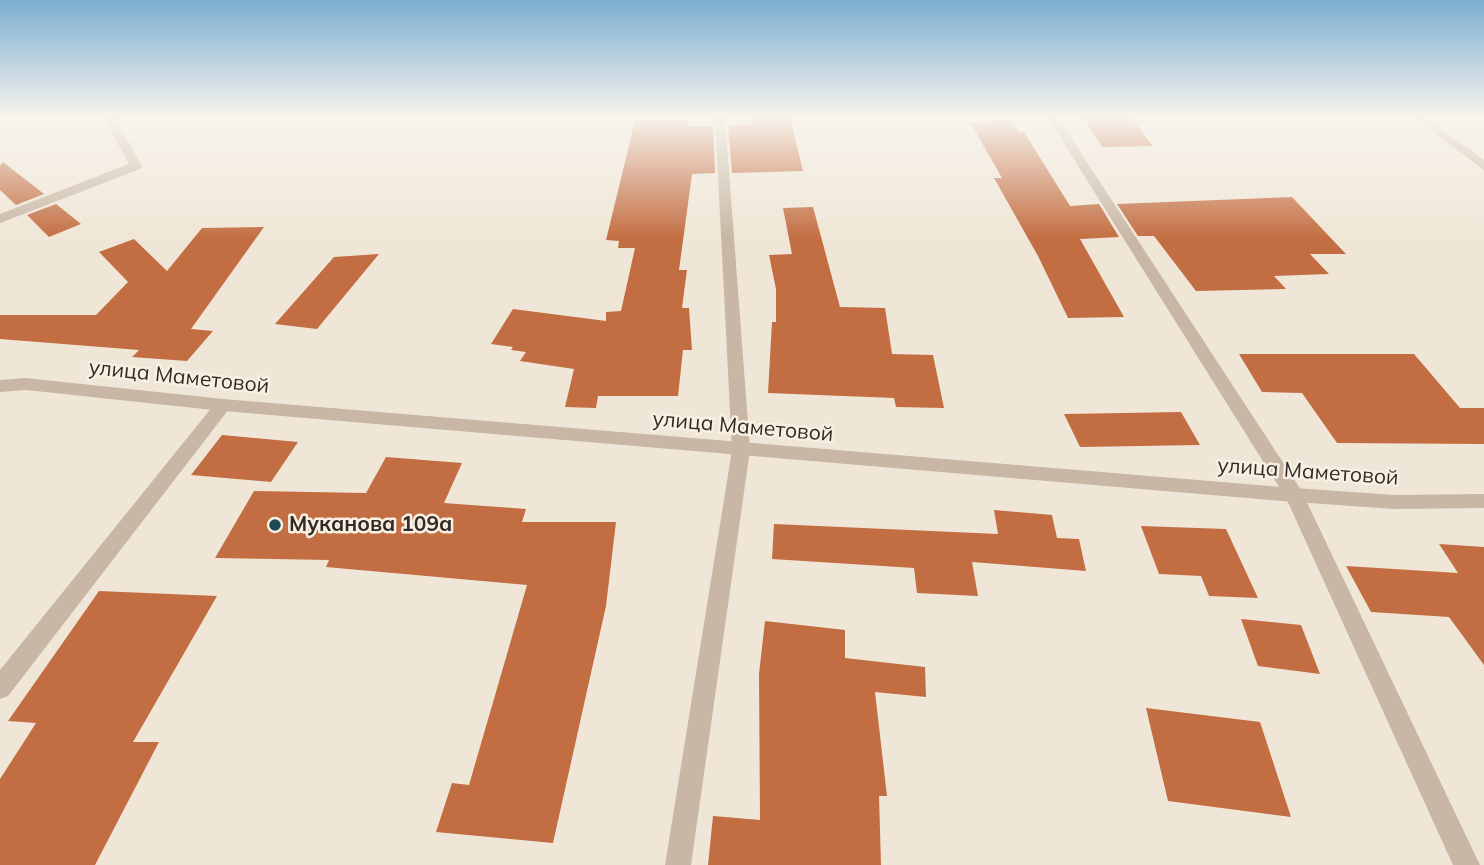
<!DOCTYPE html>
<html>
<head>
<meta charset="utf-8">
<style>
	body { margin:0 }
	canvas { display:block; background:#f0e6d7 }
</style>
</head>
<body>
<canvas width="1484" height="865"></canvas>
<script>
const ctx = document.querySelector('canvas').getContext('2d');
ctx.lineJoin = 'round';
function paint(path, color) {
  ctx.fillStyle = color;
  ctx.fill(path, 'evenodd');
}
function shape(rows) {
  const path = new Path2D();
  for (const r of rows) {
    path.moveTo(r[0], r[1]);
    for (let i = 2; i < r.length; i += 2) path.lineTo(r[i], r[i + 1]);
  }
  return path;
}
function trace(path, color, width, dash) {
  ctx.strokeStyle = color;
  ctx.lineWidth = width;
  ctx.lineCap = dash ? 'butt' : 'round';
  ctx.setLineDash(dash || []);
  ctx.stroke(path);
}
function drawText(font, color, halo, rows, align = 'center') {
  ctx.font = font + ' Mulish,sans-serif';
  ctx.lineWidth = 5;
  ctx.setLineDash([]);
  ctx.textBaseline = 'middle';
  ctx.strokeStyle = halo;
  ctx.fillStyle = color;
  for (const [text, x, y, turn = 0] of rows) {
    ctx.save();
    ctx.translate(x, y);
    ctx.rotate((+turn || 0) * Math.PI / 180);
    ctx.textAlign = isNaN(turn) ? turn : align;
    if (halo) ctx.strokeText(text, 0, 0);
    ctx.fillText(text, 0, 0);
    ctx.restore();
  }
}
const building = shape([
	[750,118,790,118,803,171,732,173,728,125,752,125],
	[1083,118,1131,118,1153,146,1102,147],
	[688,120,688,126,713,126,715,173,692,174,679,270,687,270,682,308,689,308,692,350,683,350,678,396,598,396,596,408,565,407,574,369,520,361,526,352,511,350,513,347,491,344,513,309,606,321,606,312,621,311,635,248,618,248,619,241,606,240,635,121],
	[1011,120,1019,132,1024,132,1070,206,1099,204,1119,237,1080,239,1124,317,1068,318,1038,256,994,178,1002,178,970,122],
	[3,162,44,194,16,205,0,190,0,166],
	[1292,197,1346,254,1310,254,1329,274,1274,276,1286,289,1196,291,1154,236,1138,236,1117,204],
	[56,204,81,224,49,237,27,215],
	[813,207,840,307,885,308,892,354,933,355,944,408,896,407,894,398,768,393,772,322,776,322,776,289,769,255,792,254,783,208],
	[264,227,191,329,213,331,187,361,132,357,139,350,0,339,0,315,96,315,128,282,99,252,134,239,167,271,202,228],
	[379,254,317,329,275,324,334,257],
	[1239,354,1414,354,1460,408,1484,408,1484,444,1337,443,1302,393,1262,392],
	[1181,412,1200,445,1080,447,1064,414],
	[222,435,298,442,271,482,191,475],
	[386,457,462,463,444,503,526,509,522,522,616,522,606,606,553,843,436,832,452,783,469,785,527,585,326,567,329,560,215,558,254,491,366,493],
	[994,510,1052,515,1057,538,1079,539,1086,571,972,562,978,596,917,593,914,568,772,559,774,524,998,534],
	[1141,526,1226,529,1258,598,1209,596,1201,576,1159,574],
	[1439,544,1484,547,1484,665,1449,617,1371,612,1346,566,1458,573],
	[99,591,217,596,133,742,159,742,95,865,0,865,0,779,36,723,8,721],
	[1241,619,1301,625,1320,674,1258,666],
	[765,621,845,630,845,658,925,667,926,697,875,692,887,796,879,796,881,865,708,865,713,816,760,820,759,674],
	[1146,708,1260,722,1291,817,1168,801]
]);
const minor = shape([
	[123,118,117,122,142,166,140,169,0,223,0,214,129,164,105,121,110,118,123,118],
	[715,118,725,118,750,450,691,865,665,865,732,450,715,118],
	[1048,118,1058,118,1301,490,1480,865,1453,865,1286,498,1048,118],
	[1413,118,1425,118,1484,160,1484,170,1413,118],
	[223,399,231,405,229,409,8,696,0,699,0,670,217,401,223,399]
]);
const tertiary = shape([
	[26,378,223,399,1294,488,1394,495,1484,494,1484,508,1394,509,1294,502,223,411,26,390,0,392,0,380,26,378]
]);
const markers = [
	[275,525,7,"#1c4952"]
];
const streetNames = [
	["улица Маметовой",179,377,6],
	["улица Маметовой",743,427,5],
	["улица Маметовой",1308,472,4]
];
const poiNames = [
	["Муканова 109а",289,525]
];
paint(building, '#c36e42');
paint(minor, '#c7b7a4');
paint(tertiary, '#c7b7a4');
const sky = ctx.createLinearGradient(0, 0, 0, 239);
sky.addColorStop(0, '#7baed0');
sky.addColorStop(0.49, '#f8f4ed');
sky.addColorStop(1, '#f8f4ed00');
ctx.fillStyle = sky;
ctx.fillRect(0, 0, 1484, 239);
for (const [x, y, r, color] of markers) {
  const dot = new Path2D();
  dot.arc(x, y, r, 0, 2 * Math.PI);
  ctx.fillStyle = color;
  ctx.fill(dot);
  trace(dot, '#f8f0e3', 2.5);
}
drawText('21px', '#322b25', '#f8f0e3', streetNames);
drawText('bold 21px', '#322b25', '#f8f0e3', poiNames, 'left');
</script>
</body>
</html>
